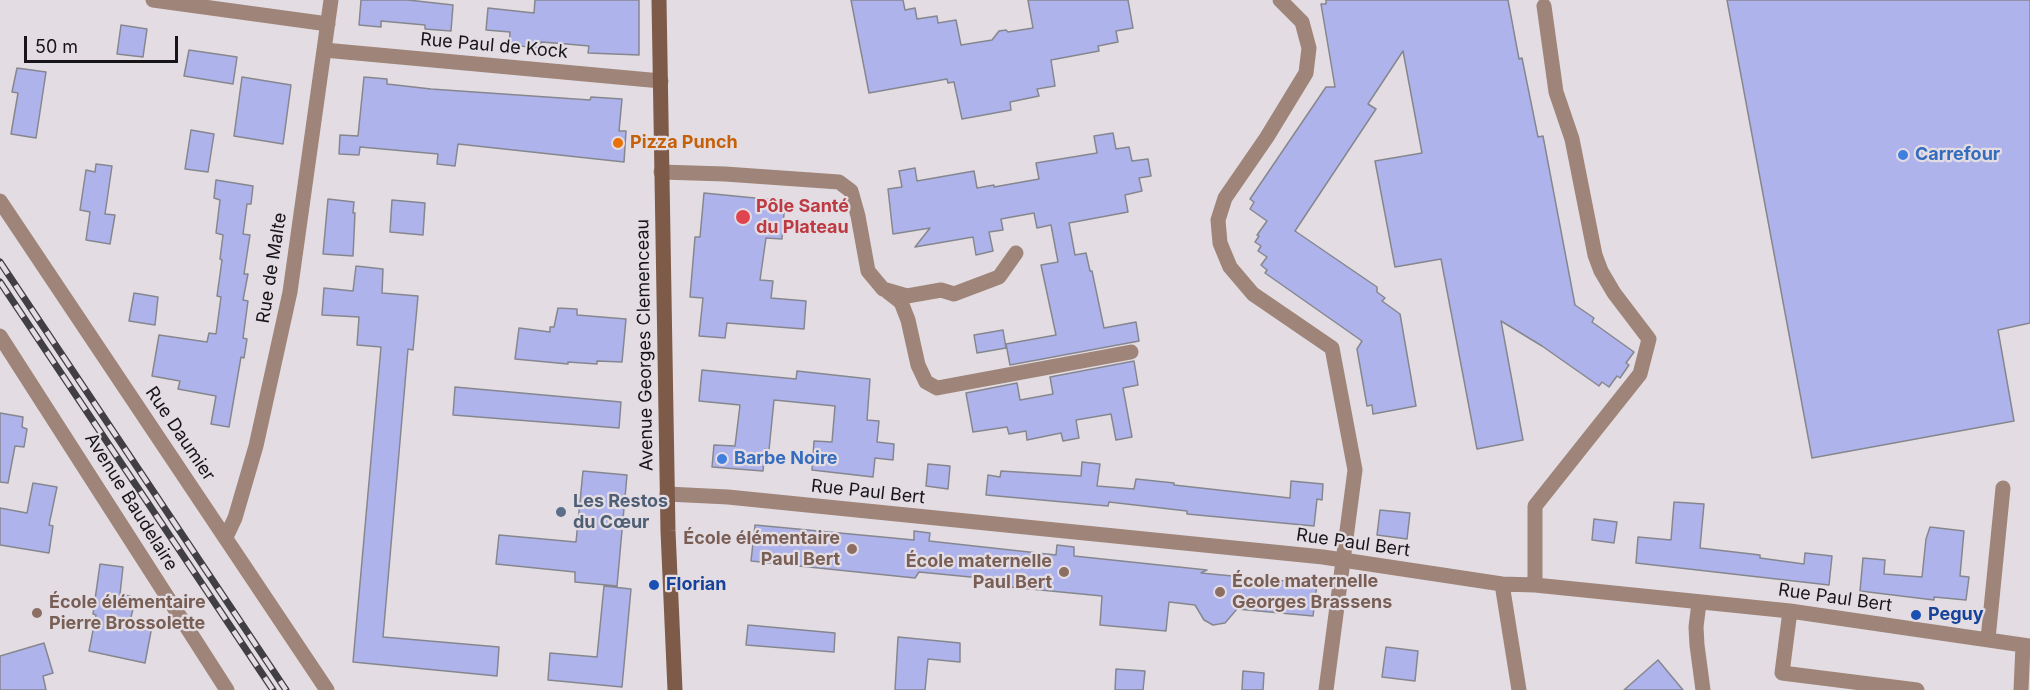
<!DOCTYPE html>
<html>
<head>
<meta charset="utf-8">
<style>
	body { margin:0 }
	#map { position:relative; width:2030px; height:690px; overflow:hidden; background:#e3dde3; font-family:Inter,sans-serif }
	canvas { display:block }
	.scale { position:absolute; left:24px; top:36px; width:154px; height:27px; box-sizing:border-box; border:3px solid #171517; border-top:0; padding-left:8px; font-size:18px; line-height:21px; white-space:nowrap; color:#171517; -webkit-text-stroke:4px #e3dde3; paint-order:stroke }
</style>
</head>
<body>
<div id="map">
<canvas width="2030" height="690"></canvas>
<div class="scale">50 m</div>
</div>
<script>
const ctx = document.querySelector('canvas').getContext('2d');
ctx.lineJoin = 'round';
function paint(path, color) {
  ctx.fillStyle = color;
  ctx.fill(path, 'evenodd');
}
function shape(rows) {
  const path = new Path2D();
  for (const r of rows) {
    path.moveTo(r[0], r[1]);
    for (let i = 2; i < r.length; i += 2) path.lineTo(r[i], r[i + 1]);
  }
  return path;
}
function trace(path, color, width, dash) {
  ctx.strokeStyle = color;
  ctx.lineWidth = width;
  ctx.lineCap = dash ? 'butt' : 'round';
  ctx.setLineDash(dash || []);
  ctx.stroke(path);
}
function drawText(font, color, halo, rows, align = 'center') {
  ctx.font = font + ' Inter,sans-serif';
  ctx.lineWidth = 4.5;
  ctx.setLineDash([]);
  ctx.textBaseline = 'middle';
  ctx.strokeStyle = halo;
  ctx.fillStyle = color;
  for (const [text, x, y, turn = 0] of rows) {
    ctx.save();
    ctx.translate(x, y);
    ctx.rotate((+turn || 0) * Math.PI / 180);
    ctx.textAlign = isNaN(turn) ? turn : align;
    if (halo) ctx.strokeText(text, 0, 0);
    ctx.fillText(text, 0, 0);
    ctx.restore();
  }
}
const building = shape([
	[361,0,408,0,453,5,451,31,425,29,425,25,381,21,381,27,359,25,361,0],
	[535,0,639,0,639,55,588,53,589,46,567,44,541,42,541,48,509,45,510,32,486,30,488,8,534,13,535,0],
	[851,0,903,0,905,10,915,8,917,19,937,16,938,23,956,20,961,45,992,40,999,31,1006,30,1008,32,1033,28,1028,0,1128,0,1133,28,1116,31,1118,42,1098,46,1099,51,1051,60,1055,86,1037,89,1039,96,1010,102,1011,110,962,119,954,82,948,83,947,79,869,93,851,0],
	[1326,0,1508,0,1519,59,1522,58,1538,137,1543,136,1575,305,1594,318,1592,322,1634,352,1626,363,1629,365,1620,378,1617,376,1609,387,1602,382,1599,386,1542,346,1501,321,1523,440,1477,449,1441,259,1395,267,1375,161,1422,153,1403,51,1368,104,1376,109,1295,231,1377,287,1377,292,1385,298,1382,301,1400,314,1416,406,1373,414,1372,405,1367,406,1357,349,1362,341,1265,273,1267,270,1261,265,1267,257,1258,251,1261,246,1255,242,1259,236,1257,235,1267,221,1250,209,1254,202,1250,199,1326,87,1335,87,1321,4,1326,4,1326,0],
	[1727,0,2030,0,2030,323,1998,330,2014,421,1812,458,1727,0],
	[121,25,147,29,143,57,117,54,121,25],
	[189,50,237,57,233,84,184,76,189,50],
	[17,68,46,72,36,138,11,134,18,93,12,92,17,68],
	[242,77,291,85,283,144,234,136,242,77],
	[364,77,387,79,387,84,431,89,590,100,591,97,622,99,619,131,626,131,624,162,458,144,455,166,437,164,438,154,360,147,359,155,339,154,340,135,358,136,364,77],
	[191,130,214,134,208,172,185,169,191,130],
	[1113,133,1116,149,1129,147,1132,161,1148,159,1151,176,1139,178,1142,191,1125,195,1128,212,1069,223,1075,255,1086,253,1090,271,1092,271,1104,328,1136,322,1139,341,1010,365,1006,344,1056,335,1041,265,1058,262,1051,225,1037,228,1034,213,1001,219,1003,230,989,232,993,251,976,255,973,237,915,247,930,228,893,234,888,189,902,187,899,171,915,168,917,181,974,171,977,188,994,185,994,187,1039,179,1036,163,1097,153,1094,136,1113,133],
	[96,164,112,166,105,214,115,215,110,244,86,240,90,212,80,210,86,170,95,172,96,164],
	[216,180,253,186,251,204,247,204,243,234,250,235,244,274,248,274,243,300,248,301,243,338,247,339,244,358,241,357,229,427,211,424,216,396,178,389,180,381,152,376,159,335,207,342,209,333,216,334,221,297,217,296,222,260,220,259,223,235,216,233,220,200,214,198,216,180],
	[704,193,785,201,782,239,766,238,760,280,773,281,771,298,806,301,804,329,727,323,725,338,699,336,703,298,690,297,695,237,700,237,704,193],
	[328,199,354,202,353,213,355,213,353,256,323,254,328,199],
	[392,200,425,203,423,235,390,232,392,200],
	[356,266,383,269,382,293,418,296,413,350,408,349,383,637,499,647,497,676,353,662,381,347,357,345,359,317,322,315,324,288,353,291,356,266],
	[134,293,158,297,155,325,129,321,134,293],
	[558,308,577,309,577,315,626,319,622,362,597,361,597,364,568,362,568,364,515,359,519,328,550,332,550,327,554,327,558,308],
	[1003,330,1006,348,977,353,974,335,1003,330],
	[1134,361,1138,385,1123,388,1132,437,1116,440,1111,414,1076,420,1079,438,1063,441,1061,433,1027,440,1026,431,1009,434,1007,427,973,432,966,393,1017,383,1020,400,1053,394,1050,377,1134,361],
	[702,370,796,379,797,371,870,379,867,420,879,421,877,442,894,444,893,460,875,458,873,477,812,470,814,441,832,442,835,406,774,400,769,450,765,449,763,471,712,467,714,445,735,446,740,405,699,401,702,370],
	[455,387,621,402,619,428,453,415,455,387],
	[0,413,23,417,22,427,27,429,24,447,15,446,8,483,0,482,0,413],
	[1082,462,1100,464,1097,486,1134,489,1136,479,1174,483,1174,485,1290,498,1291,481,1323,484,1322,500,1317,499,1314,526,1187,514,1187,511,1109,502,1108,506,986,495,988,475,1000,477,1001,471,1081,476,1082,462],
	[928,464,950,466,948,489,926,486,928,464],
	[583,471,627,475,617,586,575,582,575,572,496,564,499,535,576,542,583,471],
	[33,483,57,487,49,525,53,526,49,553,0,545,0,508,27,513,33,483],
	[1674,502,1704,504,1700,548,1760,555,1760,558,1804,564,1805,553,1832,556,1829,585,1636,563,1638,537,1671,540,1674,502],
	[1380,510,1410,513,1407,539,1377,535,1380,510],
	[1594,519,1617,522,1614,543,1592,540,1594,519],
	[755,525,914,540,914,531,930,533,929,541,1056,555,1057,545,1074,547,1074,556,1207,570,1201,573,1317,584,1313,616,1237,609,1225,623,1213,625,1204,620,1195,605,1169,602,1166,631,1100,625,1102,596,989,585,984,584,981,578,919,572,915,578,751,561,755,525],
	[1930,527,1964,531,1960,576,1969,577,1966,600,1934,597,1934,600,1860,591,1863,558,1885,560,1884,574,1922,577,1926,539,1930,527],
	[100,564,123,567,120,594,130,596,133,609,130,621,152,626,145,663,89,651,96,615,93,614,100,564],
	[604,586,631,589,622,687,548,680,550,653,597,657,604,586],
	[748,625,835,633,834,652,746,645,748,625],
	[898,637,960,643,960,662,928,659,925,690,895,690,898,637],
	[44,643,53,673,43,676,46,690,0,690,0,656,44,643],
	[1386,647,1418,651,1415,681,1382,677,1386,647],
	[1658,660,1683,690,1624,690,1658,660],
	[1116,669,1145,671,1143,690,1115,690,1116,669],
	[1243,671,1264,673,1263,690,1242,690,1243,671]
]);
const street = shape([
	[153,0,328,24],
	[1280,0,1302,22,1309,48,1306,73,1267,137,1225,198,1218,220,1220,243,1230,267,1253,294,1332,348,1355,470,1326,690],
	[324,50,661,81],
	[661,172,725,174,839,182,851,191,858,216,868,271,883,289,907,296,941,290,954,294,999,277,1016,253],
	[0,201,327,690],
	[888,292,901,302,908,320,918,365,926,382,937,388,1131,352],
	[0,336,227,690],
	[667,494,728,497,1323,557,1502,584,1535,585,1790,611,2030,646],
	[226,537,235,518,256,446,290,292,331,0],
	[1502,584,1519,690],
	[1535,585,1535,506,1640,374,1649,339,1614,293,1601,271,1595,255,1572,139,1556,92,1544,6],
	[1699,603,1696,627,1697,645,1703,690],
	[1790,611,1782,673,1917,690],
	[1988,639,2003,488],
	[2021,690,2023,645]
]);
const secondary = shape([
	[659,0,668,531,675,690]
]);
const rail = shape([
	[0,262,286,690],
	[0,282,273,690]
]);
const markers = [
	[618,143,6,"#e8710a"],
	[1903,155,6,"#3f7fe0"],
	[743,217,8,"#e0444e"],
	[722,459,6,"#3f7fe0"],
	[561,512,6,"#5c6f8a"],
	[852,549,6,"#8d6e63"],
	[1064,572,6,"#8d6e63"],
	[654,585,6,"#1a4fb4"],
	[1220,592,6,"#8d6e63"],
	[37,613,6,"#8d6e63"],
	[1916,615,6,"#1a4fb4"]
];
const streetNames = [
	["Rue Paul de Kock",494,46,5],
	["Rue de Malte",272,268,-81],
	["Avenue Georges Clemenceau",645,345,-91],
	["Rue Daumier",180,434,56],
	["Rue Paul Bert",868,492,6],
	["Avenue Baudelaire",131,502,58],
	["Rue Paul Bert",1353,543,8],
	["Rue Paul Bert",1835,598,8]
];
const foodNames = [
	["Pizza Punch",630,143]
];
const shopNames = [
	["Carrefour",1915,155],
	["Barbe Noire",734,459]
];
const healthNames = [
	["Pôle Santé",756,207],
	["du Plateau",756,228]
];
const serviceNames = [
	["Les Restos",573,502],
	["du Cœur",573,523]
];
const educationNames = [
	["École élémentaire",840,539],
	["Paul Bert",840,560],
	["École maternelle",1052,562],
	["Paul Bert",1052,583],
	["École maternelle",1232,582,"left"],
	["Georges Brassens",1232,603,"left"],
	["École élémentaire",49,603,"left"],
	["Pierre Brossolette",49,624,"left"]
];
const transitNames = [
	["Florian",666,585],
	["Peguy",1928,615]
];
paint(building, '#aeb3ec');
trace(building, '#86878e', 1.5);
trace(street, '#9f8579', 15);
trace(secondary, '#7e5a49', 15);
trace(rail, '#413f41', 7);
trace(rail, '#e3dde3', 4.5, [14]);
for (const [x, y, r, color] of markers) {
  const dot = new Path2D();
  dot.arc(x, y, r, 0, 2 * Math.PI);
  ctx.fillStyle = color;
  ctx.fill(dot);
  trace(dot, '#e3dde3', 2);
}
drawText('18px', '#171517', '#e3dde3', streetNames);
drawText('bold 18px', '#c56008', '#e3dde3', foodNames, 'left');
drawText('bold 18px', '#366cbe', '#e3dde3', shopNames, 'left');
drawText('bold 18px', '#be3a42', '#e3dde3', healthNames, 'left');
drawText('bold 18px', '#4e5e75', '#e3dde3', serviceNames, 'left');
drawText('bold 18px', '#785e54', '#e3dde3', educationNames, 'right');
drawText('bold 18px', '#164399', '#e3dde3', transitNames, 'left');
</script>
</body>
</html>
